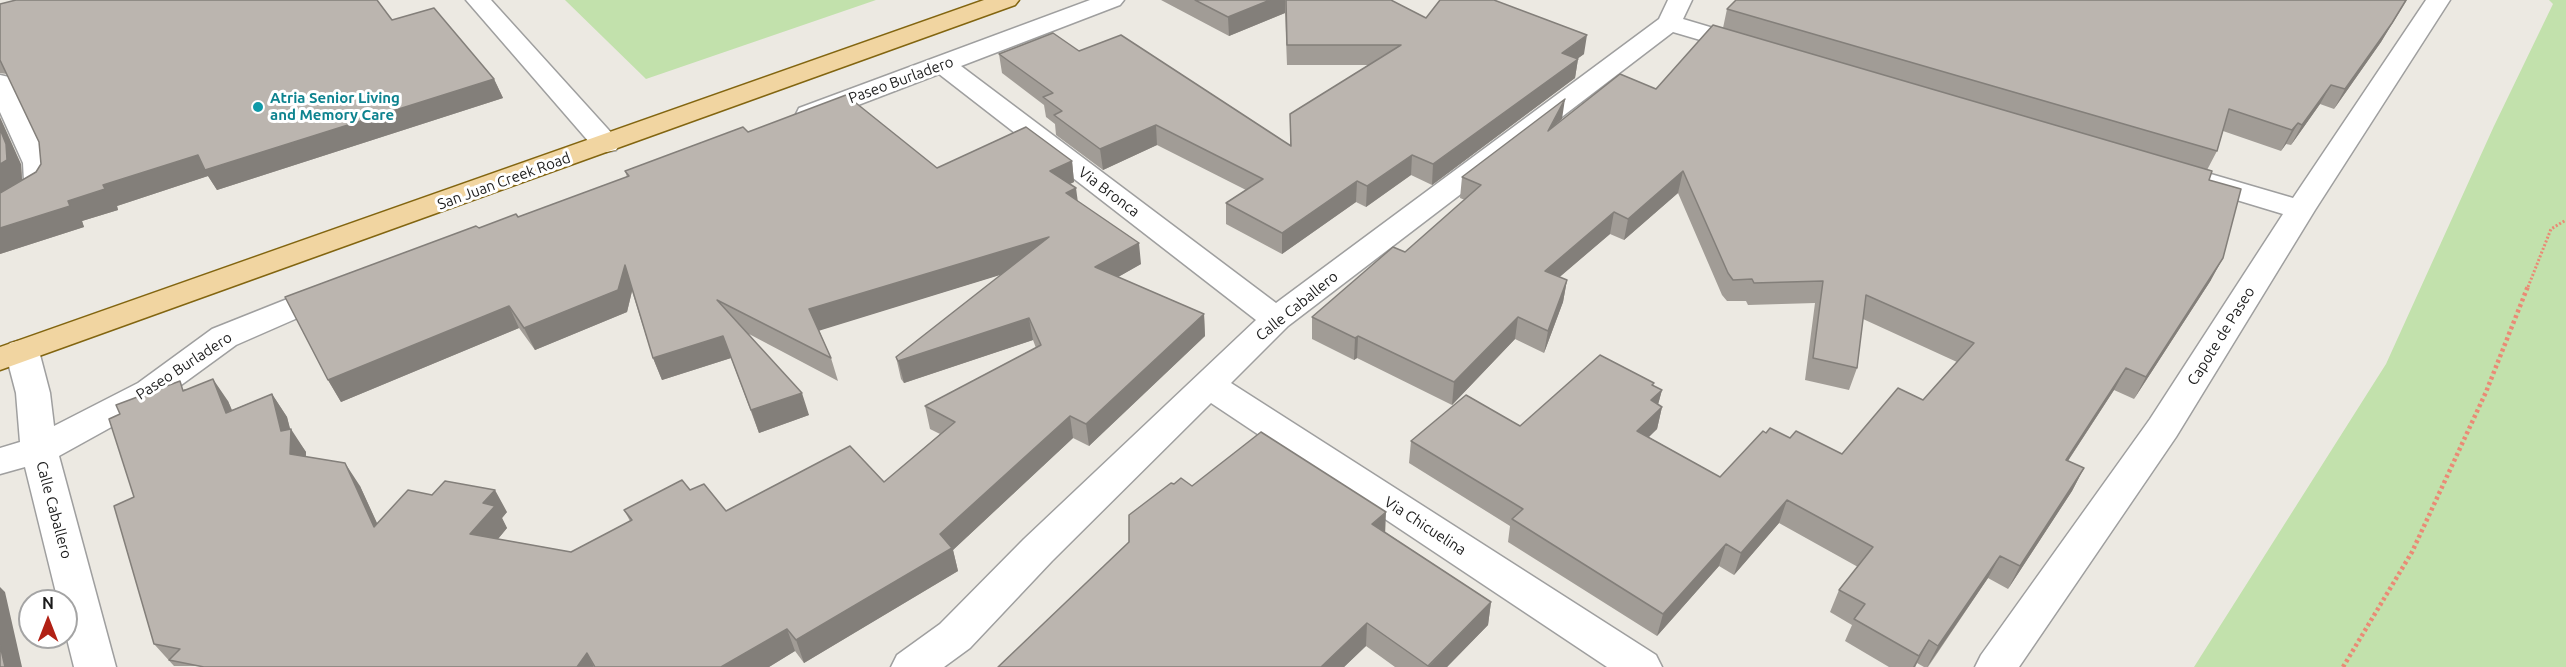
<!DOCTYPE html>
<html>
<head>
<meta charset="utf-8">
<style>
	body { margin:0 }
	#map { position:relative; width:2566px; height:667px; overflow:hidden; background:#ece9e2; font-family:Ubuntu,sans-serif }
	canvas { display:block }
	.north { position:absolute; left:18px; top:589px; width:60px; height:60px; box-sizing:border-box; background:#fff; border:2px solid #a4a4a4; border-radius:50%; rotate:0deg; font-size:16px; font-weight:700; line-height:24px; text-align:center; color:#1b1b1b }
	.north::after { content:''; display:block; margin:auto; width:21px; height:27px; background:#b12115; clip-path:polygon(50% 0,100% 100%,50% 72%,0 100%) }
</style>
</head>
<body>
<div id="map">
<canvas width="2566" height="667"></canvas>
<div class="north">N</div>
</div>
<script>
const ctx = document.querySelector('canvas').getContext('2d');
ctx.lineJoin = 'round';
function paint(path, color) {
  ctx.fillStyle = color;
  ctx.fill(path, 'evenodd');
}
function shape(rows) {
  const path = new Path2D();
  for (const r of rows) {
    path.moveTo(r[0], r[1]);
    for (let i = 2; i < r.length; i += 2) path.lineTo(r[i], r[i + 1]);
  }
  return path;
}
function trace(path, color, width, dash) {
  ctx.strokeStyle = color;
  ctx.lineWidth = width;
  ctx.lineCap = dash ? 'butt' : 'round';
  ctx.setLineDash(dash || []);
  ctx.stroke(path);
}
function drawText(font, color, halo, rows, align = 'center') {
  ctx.font = font + ' Ubuntu,sans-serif';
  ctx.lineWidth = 6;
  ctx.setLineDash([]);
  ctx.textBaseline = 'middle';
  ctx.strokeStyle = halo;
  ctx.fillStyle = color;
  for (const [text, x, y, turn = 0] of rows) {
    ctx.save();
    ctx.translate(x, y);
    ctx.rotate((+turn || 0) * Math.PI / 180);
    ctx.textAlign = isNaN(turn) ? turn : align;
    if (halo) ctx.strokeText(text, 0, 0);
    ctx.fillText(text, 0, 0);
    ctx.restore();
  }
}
const grass = shape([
	[565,0,876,0,646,79],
	[2549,0,2566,0,2566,667,2194,667,2386,364,2494,126,2553,4]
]);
const pathFar1 = shape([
	[2528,287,2551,229,2566,220]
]);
const path = shape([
	[2343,667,2412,552,2486,392,2528,286]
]);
const minor = shape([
	[466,0,491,0,616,138,620,144,616,150,606,152,596,150,466,0],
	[1090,0,1124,0,1120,5,961,66,1276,303,1659,19,1668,0,1692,0,1683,19,1757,41,1761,46,1757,51,1748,54,1673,32,1288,326,1231,383,1656,655,1662,667,1607,667,1211,403,1052,561,970,648,944,667,891,667,897,655,940,624,1024,539,1256,320,939,74,819,120,809,122,799,120,796,114,799,108,1090,0],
	[2426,0,2450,0,2315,210,2176,437,2019,667,1975,667,1981,655,2150,419,2283,214,2187,185,2183,179,2187,173,2197,170,2293,198,2426,0],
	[0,75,9,77,13,83,51,163,53,184,49,190,10,214,0,217,0,195,24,181,23,163,0,112,0,75],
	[330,282,341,285,346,292,341,299,236,345,162,399,59,456,116,667,74,667,66,635,66,601,58,601,25,467,0,474,0,448,20,442,16,393,5,351,10,343,22,340,34,343,39,351,50,393,54,426,138,383,212,329,330,282]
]);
const major = shape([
	[984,0,1019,0,1015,5,0,370,0,347,984,0]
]);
const wall = shape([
	[1161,0,1391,0,1426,18,1584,54,1577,59,1578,59,1575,78,1432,185,1411,175,1366,207,1356,202,1282,254,1226,224,1226,203,1246,190,1157,145,1103,170,1056,135,1055,124,1046,117,1044,105,1002,73,999,54,1079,51,1290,145,1290,114,1370,65,1287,65,1285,13,1229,36],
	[1736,0,2407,0,2381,42,2334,109,2320,104,2291,145,2286,144,2281,151,2223,131,2217,151,2207,170,2209,180,2211,280,2134,399,2114,390,2068,461,2084,468,2072,491,2008,589,1988,578,1928,667,1924,667,1917,663,1915,667,1889,667,1845,641,1852,625,1830,612,1839,590,1858,567,1779,523,1734,575,1719,566,1657,636,1508,542,1510,526,1409,463,1411,441,1520,426,1653,386,1662,390,1658,404,1662,407,1657,429,1648,437,1720,477,1766,433,1790,438,1842,454,1923,400,1957,362,1863,319,1857,368,1849,390,1805,380,1815,303,1748,305,1746,301,1727,301,1722,295,1678,193,1624,240,1610,234,1559,277,1567,280,1563,302,1544,353,1515,339,1452,405,1357,358,1354,360,1312,339,1312,317,1405,252,1465,200,1460,198,1462,177,1562,120,1656,89,1723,28,1727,9],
	[0,4,392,20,494,79,503,98,217,190,208,176,117,206,118,210,82,221,84,227,0,254,21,164,22,180,36,172,41,164,39,142,7,74,0,73],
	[748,132,937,168,1072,161,1074,182,1070,184,1078,202,1141,264,1118,277,1204,314,1205,336,1089,446,1073,438,953,550,958,571,804,663,795,651,769,667,174,666,154,644,134,497,120,414,185,389,228,401,232,410,272,394,287,417,290,430,306,452,306,456,360,486,377,524,507,512,502,518,507,528,498,539,571,552,630,521,624,510,690,490,726,511,884,482,940,434,930,429,925,406,1036,348,1033,340,904,383,901,379,896,357,1002,274,819,330,831,358,838,381,749,334,809,415,759,433,731,358,662,380,653,358,632,291,627,312,535,350,519,328,341,402,328,380,479,228,518,217,627,177,625,171],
	[1174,484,1192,486,1385,532,1491,602,1488,625,1447,667,1395,667,1366,646,1344,667,998,667,1129,542]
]);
const shadedWall = shape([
	[1270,0,1285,0,1285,13,1229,36,1228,17],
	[2406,0,2381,42,2334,109,2345,89],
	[1587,35,1584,54,1559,72,1562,53],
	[1578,59,1575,78,1432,185,1433,164],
	[494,79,503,98,217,190,208,176,117,206,118,210,82,221,84,227,0,254,0,228,103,185,198,155],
	[2331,85,2320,104,2291,145,2302,125],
	[1565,99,1562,119,1548,131],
	[0,117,21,164,22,180,0,194],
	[2298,123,2286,144,2281,151,2292,130],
	[1156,125,1157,145,1103,170,1100,149],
	[1412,155,1411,175,1366,207,1367,186],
	[1072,161,1074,182,1052,192,1050,171],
	[1683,171,1678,193,1624,240,1628,219],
	[1357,181,1356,202,1282,254,1282,233],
	[1076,188,1079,210,1066,193],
	[1614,212,1610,234,1541,293,1545,271],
	[1049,237,1052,259,815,332,809,309],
	[1139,243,1141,264,1097,289,1095,267],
	[2223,258,2211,280,2134,399,2146,377],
	[625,265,633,287,627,312,535,350,524,328],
	[1567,280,1563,302,1544,353,1548,331],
	[509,306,519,328,341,402,328,380],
	[1204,314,1205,336,1089,446,1086,424],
	[1518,317,1515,339,1452,405,1454,382],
	[1029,318,1033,340,904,383,898,361],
	[723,336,731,358,662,380,653,358],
	[1358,336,1357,358,1354,360,1355,338],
	[2126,368,2114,390,2054,482,2066,460],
	[213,379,228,401,242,435,226,413],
	[1662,390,1656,412,1651,400],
	[802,393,809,415,759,433,751,410],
	[272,394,287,417,291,432,291,429,306,452,305,476,290,454,281,431],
	[1662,407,1657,429,1632,454,1637,431],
	[1070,416,1073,438,953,550,958,571,804,663,796,640,940,534],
	[345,463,360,486,389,549,374,527],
	[2084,468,2072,491,2008,589,2020,566],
	[495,490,507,512,502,518,507,528,483,557,470,534,483,503],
	[1787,500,1779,523,1734,575,1741,553],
	[1386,512,1385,536,1372,524],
	[1726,544,1719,566,1657,636,1663,614],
	[2000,556,1988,578,1927,667,1938,646],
	[0,587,5,592,22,667,5,667,0,645],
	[1491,602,1488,625,1447,667,1428,667],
	[1367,623,1366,646,1344,667,1321,667],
	[787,629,795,651,769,667,721,667],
	[1929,640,1917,663,1915,667,1913,667,1919,656],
	[587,653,594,667,577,667]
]);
const building = shape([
	[16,0,377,0,392,20,434,8,494,79,205,170,198,155,103,185,105,189,68,201,70,206,0,228,0,193,36,172,41,164,39,142,0,60,0,4,16,0],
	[1195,0,1270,0,1228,17,1195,0],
	[1286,0,1391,0,1426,18,1440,0,1494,0,1587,35,1562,53,1578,59,1433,164,1412,155,1367,186,1357,181,1282,233,1226,203,1263,179,1156,125,1100,149,1054,115,1062,111,1043,97,1053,93,999,54,1053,33,1079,51,1121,35,1291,146,1290,114,1401,45,1287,45,1286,0],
	[1736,0,2406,0,2392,23,2345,89,2331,85,2302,125,2298,123,2292,130,2229,109,2217,151,1727,9,1736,0],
	[1713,25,2212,171,2209,180,2241,189,2223,258,2146,377,2126,368,2066,460,2084,468,2020,566,2000,556,1938,646,1929,640,1919,656,1854,619,1865,604,1839,590,1873,547,1787,500,1741,553,1726,544,1663,614,1512,519,1523,509,1411,441,1466,395,1520,426,1600,355,1654,383,1652,385,1662,390,1651,400,1662,407,1637,431,1720,477,1763,431,1766,433,1770,428,1790,438,1796,431,1842,454,1898,388,1923,400,1974,343,1866,295,1857,368,1813,358,1823,281,1754,283,1752,279,1733,280,1728,273,1683,171,1628,219,1614,212,1545,271,1567,280,1548,331,1518,317,1454,382,1358,336,1355,338,1312,317,1393,247,1405,252,1481,185,1462,177,1565,99,1548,131,1620,74,1656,89,1713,25],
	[846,95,937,168,1026,127,1072,161,1050,171,1076,188,1066,193,1139,243,1095,267,1204,314,1086,424,1070,416,940,534,952,548,796,640,787,629,721,667,595,667,587,653,577,667,204,667,169,660,180,649,154,644,114,506,134,497,109,419,120,414,116,405,180,381,183,391,213,379,226,413,272,394,281,431,291,429,290,454,345,463,374,527,408,490,432,495,445,481,495,490,483,503,495,506,470,534,571,552,632,520,624,510,682,480,690,490,704,484,726,511,850,446,884,482,955,422,925,406,1041,345,1029,318,898,361,896,357,1049,237,809,309,831,358,717,300,802,393,751,410,723,336,653,358,625,265,618,290,524,328,509,306,328,380,285,297,476,226,479,228,516,214,518,217,629,176,625,171,743,127,748,132,846,95],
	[0,129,6,144,7,160,0,164,0,129],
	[1261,432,1386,512,1372,524,1491,602,1428,666,1367,623,1321,667,998,667,1129,542,1129,515,1171,483,1174,484,1181,478,1192,486,1261,432],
	[0,645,5,667,0,667,0,645]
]);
const markers = [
	[258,107,6,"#0f9aa8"]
];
const streetNames = [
	["Paseo Burladero",901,80,-20],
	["San Juan Creek Road",504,181,-20],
	["Via Bronca",1109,192,37],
	["Calle Caballero",1297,306,-39],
	["Capote de Paseo",2221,336,-58],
	["Paseo Burladero",184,366,-33],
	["Calle Caballero",54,510,75],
	["Via Chicuelina",1425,526,33]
];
const cultureNames = [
	["Atria Senior Living",270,98],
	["and Memory Care",270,115]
];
paint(grass, '#c2e1ac');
trace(minor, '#9f9f9f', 3);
trace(major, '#826510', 3);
trace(pathFar1, '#ea8a75', 3, [2, 2]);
trace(path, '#ea8a75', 4.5, [3, 3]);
paint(minor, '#fff');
paint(major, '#f1d5a1');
paint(wall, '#a19c96');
paint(shadedWall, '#837f7a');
paint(building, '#bbb5af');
trace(building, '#837f7a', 1.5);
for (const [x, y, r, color] of markers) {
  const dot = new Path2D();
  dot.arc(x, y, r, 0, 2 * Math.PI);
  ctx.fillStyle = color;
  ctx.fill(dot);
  trace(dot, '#fff', 2);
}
drawText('15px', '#1b1b1b', '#fff', streetNames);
drawText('bold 15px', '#0d838f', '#fff', cultureNames, 'left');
</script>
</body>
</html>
